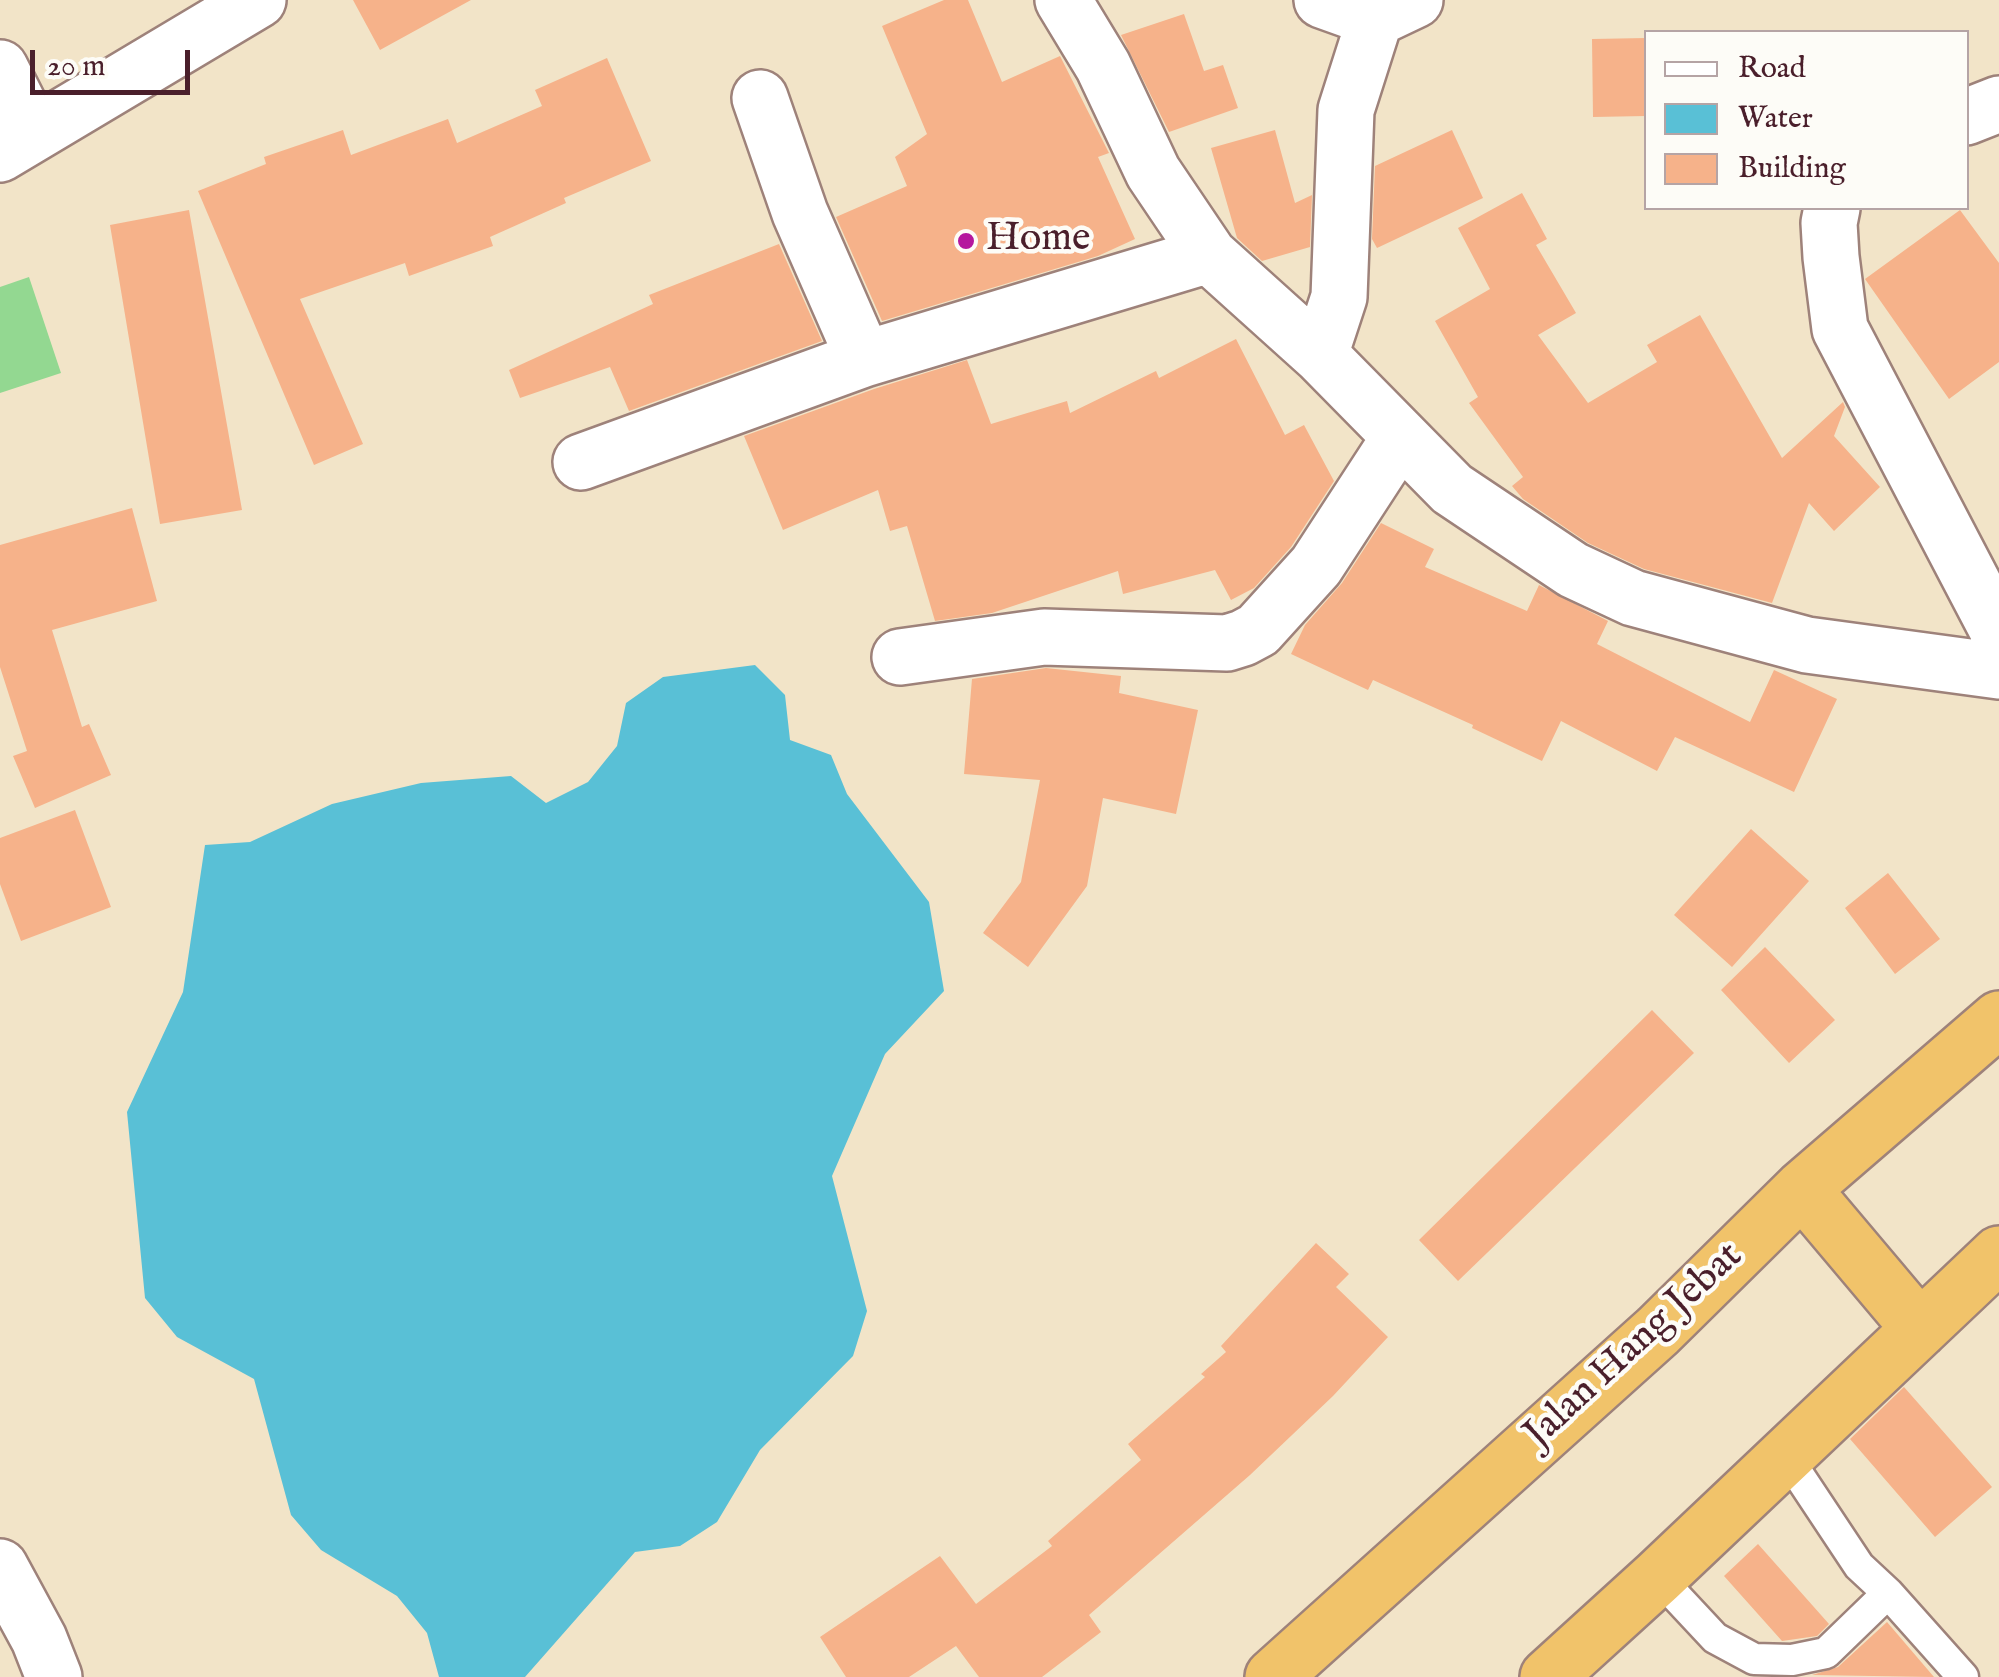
<!DOCTYPE html>
<html>
<head>
<meta charset="utf-8">
<style>
	body { margin:0 }
	#map { position:relative; width:1999px; height:1677px; overflow:hidden; background:#f2e4c8; font-family:"IM FELL English",serif }
	canvas { display:block }
	.legend { position:absolute; left:1644px; top:30px; width:325px; height:180px; box-sizing:border-box; background:#fdfcf7; border:2px solid #b5a4a5; margin:0; padding:12px 18px; list-style:none; font-size:30px; color:#4a1f2b }
	.legend li { display:flex; align-items:center; gap:20px; height:50px }
	.legend b { width:50px; border:2px solid #b5a4a5 }
	.scale { position:absolute; left:30px; top:50px; width:160px; height:45px; box-sizing:border-box; border:5px solid #4a1f2b; border-top:0; padding-left:12px; font-size:30px; line-height:35px; white-space:nowrap; color:#4a1f2b; -webkit-text-stroke:8px #fdfcf7; paint-order:stroke }
</style>
</head>
<body>
<div id="map">
<canvas width="1999" height="1677"></canvas>
<ul class="legend">
<li><b style="height:12px;background:#fff"></b>Road</li>
<li><b style="height:28px;background:#59c0d6"></b>Water</li>
<li><b style="height:28px;background:#f6b28a"></b>Building</li>
</ul>
<div class="scale">20 m</div>
</div>
<script>
const ctx = document.querySelector('canvas').getContext('2d');
ctx.lineJoin = 'round';
function paint(path, color) {
  ctx.fillStyle = color;
  ctx.fill(path, 'evenodd');
}
function shape(rows) {
  const path = new Path2D();
  for (const r of rows) {
    path.moveTo(r[0], r[1]);
    for (let i = 2; i < r.length; i += 2) path.lineTo(r[i], r[i + 1]);
  }
  return path;
}
function trace(path, color, width, dash) {
  ctx.strokeStyle = color;
  ctx.lineWidth = width;
  ctx.lineCap = dash ? 'butt' : 'round';
  ctx.setLineDash(dash || []);
  ctx.stroke(path);
}
function drawText(font, color, halo, rows, align = 'center') {
  ctx.font = font + ' "IM FELL English",serif';
  ctx.lineWidth = 9;
  ctx.setLineDash([]);
  ctx.textBaseline = 'middle';
  ctx.strokeStyle = halo;
  ctx.fillStyle = color;
  for (const [text, x, y, turn = 0] of rows) {
    ctx.save();
    ctx.translate(x, y);
    ctx.rotate((+turn || 0) * Math.PI / 180);
    ctx.textAlign = isNaN(turn) ? turn : align;
    if (halo) ctx.strokeText(text, 0, 0);
    ctx.fillText(text, 0, 0);
    ctx.restore();
  }
}
const green = shape([
	[29,277,61,373,0,393,0,287]
]);
const water = shape([
	[755,665,785,695,790,740,831,755,847,794,929,902,944,991,885,1054,832,1176,867,1311,853,1356,760,1450,717,1522,680,1546,635,1552,525,1677,439,1677,427,1633,397,1596,321,1550,291,1515,254,1379,177,1337,145,1298,127,1112,183,992,205,845,250,842,332,804,421,783,511,776,546,803,588,782,617,746,626,703,663,677]
]);
const building = shape([
	[353,0,471,0,380,50],
	[944,0,968,0,1002,82,1060,56,1109,153,1098,157,1135,239,1098,256,882,321,836,217,907,186,895,157,927,134,882,26],
	[1184,14,1204,71,1223,65,1238,108,1169,132,1121,35],
	[1646,38,1646,116,1593,117,1592,39],
	[607,58,651,161,564,198,566,203,490,237,493,246,409,276,405,263,300,299,363,444,314,465,198,191,266,164,264,157,343,130,351,155,448,119,457,143,542,106,535,90],
	[1275,130,1295,203,1312,195,1310,247,1262,261,1237,238,1211,148],
	[1452,130,1483,198,1377,248,1372,239,1375,166],
	[1522,193,1547,239,1536,245,1576,313,1538,335,1588,403,1657,362,1647,345,1700,315,1782,458,1843,402,1845,407,1834,436,1880,487,1834,531,1809,503,1772,603,1644,569,1588,543,1523,499,1512,486,1523,477,1469,403,1478,397,1435,321,1490,289,1458,228],
	[189,210,242,510,160,524,110,225],
	[1960,210,1999,263,1999,362,1949,399,1865,279],
	[779,244,822,341,629,411,610,367,520,398,509,370,653,304,649,295],
	[1236,339,1285,435,1304,425,1334,481,1291,547,1254,588,1231,600,1215,570,1123,594,1118,571,992,613,935,621,907,526,890,531,878,490,783,530,744,436,874,389,967,360,991,424,1067,401,1070,413,1156,371,1159,378],
	[132,508,157,601,52,630,82,727,89,724,111,775,35,808,13,756,27,751,0,667,0,545],
	[1381,523,1434,549,1425,567,1527,611,1539,585,1608,621,1597,644,1750,722,1774,670,1837,699,1794,792,1675,737,1657,771,1561,721,1542,761,1472,728,1473,725,1373,680,1368,690,1291,654,1305,625,1342,583],
	[1046,668,1121,676,1119,693,1198,710,1176,814,1103,798,1087,886,1028,967,983,933,1021,882,1040,780,964,774,972,679],
	[75,810,111,907,21,941,0,884,0,838],
	[1751,829,1809,881,1732,967,1674,915],
	[1888,873,1940,939,1895,974,1845,908],
	[1765,947,1835,1020,1789,1063,1721,990],
	[1652,1010,1694,1053,1458,1281,1419,1240],
	[1316,1243,1349,1274,1336,1287,1388,1337,1333,1396,1250,1475,1089,1615,1101,1632,1042,1677,979,1677,956,1646,909,1677,846,1677,820,1637,940,1556,976,1604,1052,1546,1048,1541,1141,1460,1128,1444,1205,1377,1201,1374,1226,1352,1221,1346],
	[1904,1387,1992,1487,1935,1537,1850,1439],
	[1758,1544,1829,1624,1817,1636,1782,1641,1724,1576],
	[1887,1622,1934,1677,1812,1675,1838,1667]
]);
const lane = shape([
	[1786,1456,1859,1566,1888,1593,1963,1677],
	[1658,1577,1715,1638,1754,1659,1792,1660,1826,1653,1888,1593]
]);
const street = shape([
	[1063,0,1103,66,1153,172,1209,255,1320,355,1452,489,1573,570,1633,598,1807,645,1999,671],
	[1322,0,1375,19,1415,0],
	[0,68,33,133],
	[760,98,800,213,864,359],
	[1966,117,1999,104],
	[0,154,258,0],
	[1832,208,1829,223,1831,257,1840,329,1999,633],
	[1320,355,1339,297,1346,110,1375,19],
	[581,462,864,359,1209,255],
	[900,657,1044,637,1227,643,1243,638,1258,630,1316,566,1400,437],
	[0,1567,39,1639,54,1677]
]);
const highway = shape([
	[1802,1189,1920,1329],
	[1273,1677,1658,1331,1802,1189,1999,1019],
	[1548,1677,1658,1577,1999,1254]
]);
const markers = [
	[966,241,10,"#b5179e"]
];
const poiNames = [
	["Home",986,241]
];
const streetNames = [
	["Jalan Hang Jebat",1635,1347,-43]
];
paint(green, '#93d891');
paint(water, '#59c0d6');
paint(building, '#f6b28a');
trace(lane, '#9e827a', 35);
trace(street, '#9e827a', 60);
trace(highway, '#9e827a', 60);
trace(lane, '#fff', 30);
trace(street, '#fff', 55);
trace(highway, '#f1c36a', 55);
for (const [x, y, r, color] of markers) {
  const dot = new Path2D();
  dot.arc(x, y, r, 0, 2 * Math.PI);
  ctx.fillStyle = color;
  ctx.fill(dot);
  trace(dot, '#fdfcf7', 4);
}
drawText('40px', '#4a1f2b', '#fdfcf7', poiNames, 'left');
drawText('40px', '#4a1f2b', '#fdfcf7', streetNames);
</script>
</body>
</html>
